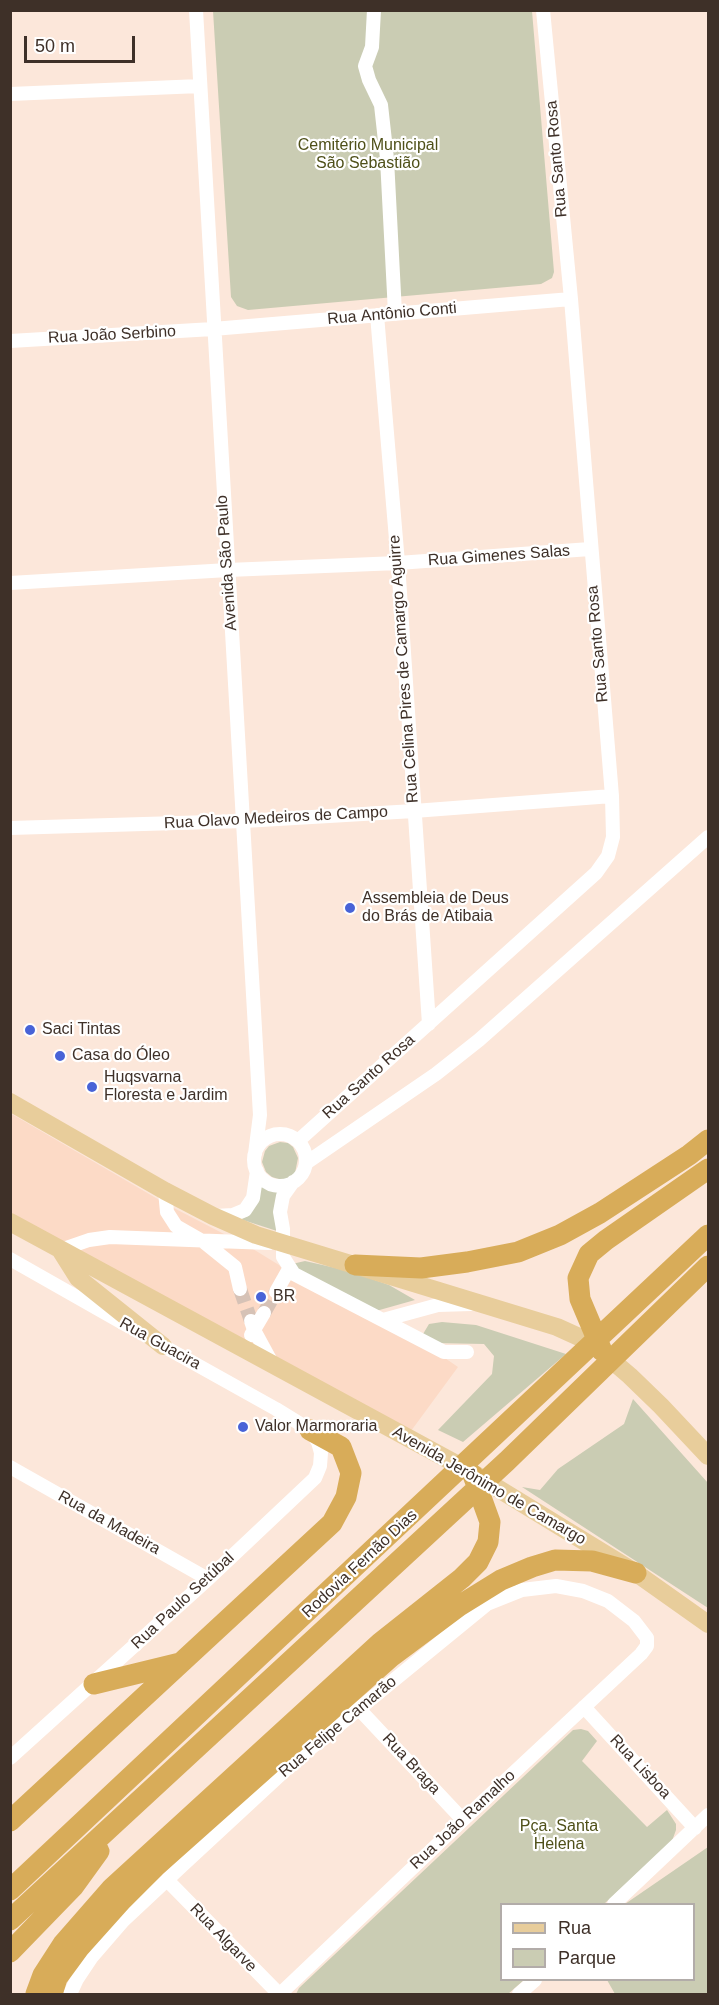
<!DOCTYPE html>
<html>
<head>
<meta charset="utf-8">
<style>
	body { margin:0 }
	#map { position:relative; width:719px; height:2005px; overflow:hidden; background:#fce7da; font-family:Helvetica,sans-serif }
	canvas { display:block }
	.frame { position:absolute; inset:0; border:12px solid #3e3028; pointer-events:none }
	.legend { position:absolute; left:500px; top:1903px; width:195px; height:78px; box-sizing:border-box; background:#fff; border:2px solid #b2aca9; margin:0; padding:8px 10px; list-style:none; font-size:18px; color:#3e3028 }
	.legend li { display:flex; align-items:center; gap:12px; height:30px }
	.legend b { width:30px; border:2px solid #b2aca9 }
	.scale { position:absolute; left:24px; top:36px; width:111px; height:27px; box-sizing:border-box; border:3px solid #3e3028; border-top:0; padding-left:8px; font-size:18px; line-height:21px; white-space:nowrap; color:#3e3028; -webkit-text-stroke:4px #fff; paint-order:stroke }
</style>
</head>
<body>
<div id="map">
<canvas width="719" height="2005"></canvas>
<div class="frame"></div>
<ul class="legend">
<li><b style="height:8px;background:#e8cd9b"></b>Rua</li>
<li><b style="height:16px;background:#caccb3"></b>Parque</li>
</ul>
<div class="scale">50 m</div>
</div>
<script>
const ctx = document.querySelector('canvas').getContext('2d');
ctx.lineJoin = 'round';
function paint(path, color) {
  ctx.fillStyle = color;
  ctx.fill(path, 'evenodd');
}
function shape(rows) {
  const path = new Path2D();
  for (const r of rows) {
    if (r.length === 3) {
      path.moveTo(r[0] + r[2], r[1]);
      path.arc(r[0], r[1], r[2], 0, 2 * Math.PI);
      continue;
    }
    path.moveTo(r[0], r[1]);
    for (let i = 2; i < r.length; i += 2) path.lineTo(r[i], r[i + 1]);
  }
  return path;
}
function trace(path, color, width, dash) {
  ctx.strokeStyle = color;
  ctx.lineWidth = width;
  ctx.lineCap = dash ? 'butt' : 'round';
  ctx.setLineDash(dash || []);
  ctx.stroke(path);
}
function drawText(font, color, halo, rows, align = 'center') {
  ctx.font = font + ' Helvetica,sans-serif';
  ctx.lineWidth = 4.5;
  ctx.setLineDash([]);
  ctx.textBaseline = 'middle';
  ctx.strokeStyle = halo;
  ctx.fillStyle = color;
  for (const [text, x, y, turn = 0] of rows) {
    ctx.save();
    ctx.translate(x, y);
    ctx.rotate((+turn || 0) * Math.PI / 180);
    ctx.textAlign = isNaN(turn) ? turn : align;
    if (halo) ctx.strokeText(text, 0, 0);
    ctx.fillText(text, 0, 0);
    ctx.restore();
  }
}
const built = shape([
	[10,1113,168,1205,253,1249,279,1265,290,1277,439,1354,458,1367,411,1431,11,1213]
]);
const green = shape([
	[213,11,532,11,554,272,552,278,541,284,248,310,237,306,231,297],
	[280,1142,288,1143,293,1147,298,1158,295,1173,285,1181,272,1177,266,1172,262,1162,265,1151,269,1146],
	[262,1181,275,1188,284,1188,280,1232,240,1219,248,1216,251,1212],
	[305,1261,349,1271,389,1285,415,1300,376,1311,299,1272,292,1264],
	[442,1322,476,1325,566,1354,463,1442,438,1430,492,1374,494,1356,484,1344,433,1343,423,1334,429,1324],
	[633,1399,708,1483,708,1608,522,1487,540,1490,558,1469,624,1424],
	[581,1729,588,1731,597,1741,582,1761,647,1827,667,1810,676,1824,676,1830,672,1841,604,1904,502,1904,502,1980,524,1980,508,1994,296,1994,299,1988,573,1730],
	[708,1847,708,1994,615,1994,607,1980,694,1980,694,1904,625,1904]
]);
const minorTunnel = shape([
	[240,1289,251,1321],
	[264,1313,276,1292]
]);
const minor = shape([
	[196,10,260,1115,255,1154],
	[374,10,372,47,365,66,369,80,381,105,387,159,395,313],
	[10,94,200,86],
	[377,315,398,563,429,1024],
	[10,341,213,329,571,299],
	[10,583,228,570,398,563,590,549],
	[10,828,244,821,414,811,612,796],
	[280,1160,26],
	[298,1141,596,873,608,856,613,837,612,796,571,299,543,10],
	[306,1163,436,1074,479,1040,708,837],
	[293,1182,283,1196,280,1212,283,1229,283,1257,294,1274,444,1352,467,1352],
	[165,1191,167,1212,176,1226,204,1242,235,1267,240,1289],
	[215,1216,233,1215,245,1210,253,1198,257,1171],
	[60,1250,89,1240,110,1237,269,1243],
	[10,1259,128,1326],
	[276,1292,289,1269],
	[383,1320,438,1305,471,1304],
	[251,1321,254,1330,272,1363],
	[251,1335,264,1313],
	[10,1467,208,1579],
	[584,1707,695,1828],
	[359,1709,463,1820],
	[10,1758,208,1579,315,1478,320,1466,321,1453,318,1442,310,1430,276,1409,156,1342],
	[168,1881,279,1994],
	[614,1904,708,1815],
	[70,1994,77,1979,91,1958,123,1921,184,1864,295,1761,487,1604,522,1590,556,1586,583,1591,608,1601,634,1621,647,1638,647,1646,641,1654,463,1820,280,1994],
	[519,1994,535,1980]
]);
const major = shape([
	[10,1102,165,1191,213,1216,256,1235,557,1327,579,1337,602,1352,630,1376,661,1406,708,1456],
	[10,1222,471,1472,636,1573,708,1624],
	[61,1251,78,1278,163,1346]
]);
const highway = shape([
	[355,1265,421,1268,467,1262,518,1252,560,1235,600,1213,689,1155,708,1140],
	[602,1351,580,1299,578,1278,589,1254,606,1240,708,1169],
	[94,1684,180,1663],
	[10,1821,332,1523,346,1497,351,1473,341,1447,310,1430],
	[10,1890,708,1235],
	[10,1920,507,1461,708,1266],
	[10,1952,73,1887,99,1851],
	[36,1994,43,1975,63,1944,112,1888,380,1643,462,1578,478,1562,488,1542,490,1522,473,1475],
	[52,1994,57,1978,79,1948,122,1900,155,1867,392,1656,459,1606,501,1580,532,1567,555,1560,592,1561,636,1573]
]);
const markers = [
	[350,908,6,"#4863d7"],
	[30,1030,6,"#4863d7"],
	[60,1056,6,"#4863d7"],
	[92,1087,6,"#4863d7"],
	[261,1297,6,"#4863d7"],
	[243,1427,6,"#4863d7"]
];
const parkNames = [
	["Cemitério Municipal",368,146],
	["São Sebastião",368,164],
	["Pça. Santa",559,1827],
	["Helena",559,1845]
];
const streetNames = [
	["Rua Santo Rosa",557,159,-95],
	["Rua Antônio Conti",392,314,-5],
	["Rua João Serbino",112,335,-3],
	["Rua Gimenes Salas",499,556,-4],
	["Avenida São Paulo",227,563,-94],
	["Rua Santo Rosa",598,644,-95],
	["Rua Celina Pires de Camargo Aguirre",404,669,-94],
	["Rua Olavo Medeiros de Campo",276,818,-3],
	["Rua Santo Rosa",369,1077,-42],
	["Rua Guacira",160,1344,29],
	["Avenida Jerônimo de Camargo",489,1486,30],
	["Rua da Madeira",109,1523,29],
	["Rodovia Fernão Dias",360,1564,-43],
	["Rua Paulo Setúbal",183,1601,-43],
	["Rua Felipe Camarão",338,1727,-40],
	["Rua Braga",411,1764,47],
	["Rua Lisboa",640,1767,47],
	["Rua João Ramalho",463,1820,-43],
	["Rua Algarve",223,1938,46]
];
const poiNames = [
	["Assembleia de Deus",362,899],
	["do Brás de Atibaia",362,917],
	["Saci Tintas",42,1030],
	["Casa do Óleo",72,1056],
	["Huqsvarna",104,1078],
	["Floresta e Jardim",104,1096],
	["BR",273,1297],
	["Valor Marmoraria",255,1427]
];
paint(built, '#fcdac6');
paint(green, '#caccb3');
trace(minorTunnel, '#d6c2b6', 14, [14, 7]);
trace(minor, '#fff', 14);
trace(major, '#e8cd9b', 18);
trace(highway, '#d8ac59', 21);
for (const [x, y, r, color] of markers) {
  const dot = new Path2D();
  dot.arc(x, y, r, 0, 2 * Math.PI);
  ctx.fillStyle = color;
  ctx.fill(dot);
  trace(dot, '#fff', 2);
}
drawText('16px', '#4f5019', '#fff', parkNames);
drawText('16px', '#3e3028', '#fff', streetNames);
drawText('16px', '#3e3028', '#fff', poiNames, 'left');
</script>
</body>
</html>
